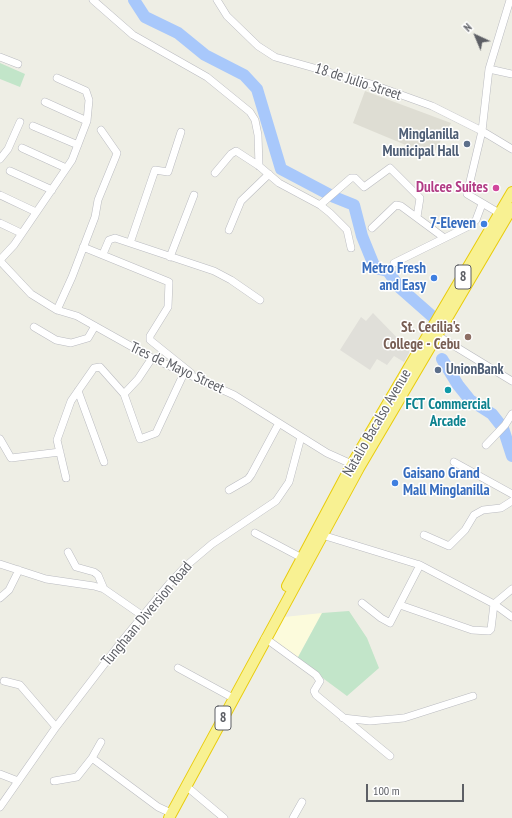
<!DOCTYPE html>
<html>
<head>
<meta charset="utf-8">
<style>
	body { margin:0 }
	#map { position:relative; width:512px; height:818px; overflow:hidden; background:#eeeee5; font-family:"PT Sans Narrow",sans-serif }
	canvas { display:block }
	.north { position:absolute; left:456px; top:16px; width:40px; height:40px; -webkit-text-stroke:3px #fff; paint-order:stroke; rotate:316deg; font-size:11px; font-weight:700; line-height:16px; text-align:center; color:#5d5f65 }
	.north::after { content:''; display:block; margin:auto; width:14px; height:18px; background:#5d5f65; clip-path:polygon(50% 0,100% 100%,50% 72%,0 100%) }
	.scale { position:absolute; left:366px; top:784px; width:98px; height:18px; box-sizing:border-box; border:2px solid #5d5f65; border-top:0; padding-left:5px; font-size:12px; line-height:14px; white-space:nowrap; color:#5d5f65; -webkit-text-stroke:3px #fff; paint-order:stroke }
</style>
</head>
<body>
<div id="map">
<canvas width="512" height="818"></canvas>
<div class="north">N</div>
<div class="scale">100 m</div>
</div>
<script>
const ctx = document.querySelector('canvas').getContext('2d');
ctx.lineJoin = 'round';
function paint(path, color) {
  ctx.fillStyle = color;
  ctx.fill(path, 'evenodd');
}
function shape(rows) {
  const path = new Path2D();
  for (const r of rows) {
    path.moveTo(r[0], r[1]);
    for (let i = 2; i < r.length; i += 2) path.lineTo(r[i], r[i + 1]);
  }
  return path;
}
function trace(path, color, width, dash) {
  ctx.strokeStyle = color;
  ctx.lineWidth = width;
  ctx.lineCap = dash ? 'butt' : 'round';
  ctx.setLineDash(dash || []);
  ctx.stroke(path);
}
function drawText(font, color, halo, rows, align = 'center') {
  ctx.font = font + ' "PT Sans Narrow",sans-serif';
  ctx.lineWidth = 3;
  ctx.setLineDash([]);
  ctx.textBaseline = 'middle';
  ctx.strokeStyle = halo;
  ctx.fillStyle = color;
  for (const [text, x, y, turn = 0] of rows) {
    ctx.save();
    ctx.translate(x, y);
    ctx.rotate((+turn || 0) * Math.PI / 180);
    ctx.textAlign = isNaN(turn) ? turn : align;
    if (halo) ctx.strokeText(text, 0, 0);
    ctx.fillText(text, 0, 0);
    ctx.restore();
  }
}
const commercial = shape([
	[322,613,297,659,272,640,284,617]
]);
const industrial = shape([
	[373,313,410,351,404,362,394,356,387,365,377,359,370,370,340,350,361,317,366,321]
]);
const education = shape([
	[365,91,451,123,432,156,353,123]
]);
const green = shape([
	[0,63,25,74,20,87,0,79],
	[349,611,367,638,379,668,347,696,297,659,322,613]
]);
const river = shape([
	[134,0,145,17,178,33,205,55,244,75,257,89,281,169,334,197,354,205,362,236,375,268,388,271,399,287,433,317],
	[442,359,458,385,470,400,492,414,503,428,512,456]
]);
const minor = shape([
	[93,0,133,35,207,77,250,112,255,120,258,135,259,166],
	[217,0,227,16,258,46,275,57,371,84,432,106,482,131,512,149],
	[0,57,18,64],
	[489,69,512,74],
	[45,102,87,121],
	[33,126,78,145],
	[22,148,66,168],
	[0,159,8,149,20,122],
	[10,171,52,190],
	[215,173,231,154,236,151,259,166,279,183,320,205,330,213,347,230,351,248],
	[0,195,36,212],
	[320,205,351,178,355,178,364,187,390,168,420,198,417,217],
	[499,213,467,194,482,131,489,69,510,0],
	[0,223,21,233],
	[372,228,396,205,401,206,443,237],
	[229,230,241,201,269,174],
	[130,243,155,170,168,172,181,132],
	[83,247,169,282,168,307,150,336,150,340,191,373],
	[103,254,109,240,115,238,214,271,231,280,260,300],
	[170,257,194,195],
	[0,260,14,245,72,160,87,121,89,100,86,91,57,78],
	[0,261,31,294,57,310,77,316,152,358,234,395,327,453,356,466],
	[394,263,471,225,476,220,482,204],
	[57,310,72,277,95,217,98,200,116,156,117,153,101,130],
	[34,327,56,340,71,343,88,338,95,326],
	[438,336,512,381],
	[78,391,104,462],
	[124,394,138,379,152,358],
	[0,439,11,458,60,452],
	[486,445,505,425,512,414],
	[454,462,512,494],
	[66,478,57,440,71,401,94,368,100,367,124,394,140,439,156,433,184,373],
	[229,490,248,479,251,475,279,423],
	[255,533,302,558],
	[322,535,420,565,494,604,512,617],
	[424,535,449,546,465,530,474,515,483,510,501,508,512,501],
	[68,552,76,567,94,572,98,575,104,589],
	[0,564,46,579,94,586,104,589,143,616],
	[0,598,9,590,19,570],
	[362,603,381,618,390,623,420,565],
	[400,605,472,630,489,631,491,629,494,604,512,589],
	[265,638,316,675,320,681,314,691,316,695,390,756],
	[178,668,233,698],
	[4,681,20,685,56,727],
	[343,718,370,721,404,718,473,696],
	[92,758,158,807,171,813],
	[0,774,18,781],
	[54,781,77,777,92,758,101,742],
	[186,786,224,818],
	[0,807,56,727,122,641,169,584,186,566,212,544,276,501,289,482,301,437],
	[293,818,302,802]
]);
const highway = shape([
	[287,586,352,464,512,192],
	[169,818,359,468,512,208]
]);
const markers = [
	[467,144,4,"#5c6f8a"],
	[496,188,4,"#d1479c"],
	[484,224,4,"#3f7fe0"],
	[434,278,4,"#3f7fe0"],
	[468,337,4,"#8d6e63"],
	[438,370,4,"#5c6f8a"],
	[448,390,4,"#0f9aa8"],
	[395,483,4,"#3f7fe0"]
];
const shields = [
	[463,277,16],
	[223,718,16]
];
const shieldNames = [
	["8",463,277],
	["8",223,718]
];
const streetNames = [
	["18 de Julio Street",358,82,18],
	["Tres de Mayo Street",177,368,25],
	["Natalio Bacalso Avenue",377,423,-60],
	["Tunghaan Diversion Road",147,614,-50]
];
const serviceNames = [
	["Minglanilla",459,135],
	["Municipal Hall",459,152],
	["UnionBank",446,370,"left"]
];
const hotelNames = [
	["Dulcee Suites",488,188]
];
const shopNames = [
	["7-Eleven",476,224],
	["Metro Fresh",426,269],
	["and Easy",426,286],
	["Gaisano Grand",403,474,"left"],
	["Mall Minglanilla",403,491,"left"]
];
const educationNames = [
	["St. Cecilia's",460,328],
	["College - Cebu",460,345]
];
const cultureNames = [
	["FCT Commercial",448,405],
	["Arcade",448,422]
];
paint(commercial, '#fcfbdc');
paint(industrial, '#e0dfd9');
paint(education, '#deddd3');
paint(green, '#c2e5c9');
trace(river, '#a8c8fb', 12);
trace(minor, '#babbc0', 8);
trace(highway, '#e9cc0b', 12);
trace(minor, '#fff', 7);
trace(highway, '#f8f192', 10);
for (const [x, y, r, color] of markers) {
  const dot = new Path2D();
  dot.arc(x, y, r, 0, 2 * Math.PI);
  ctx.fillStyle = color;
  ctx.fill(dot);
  trace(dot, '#fff', 1.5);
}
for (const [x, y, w] of shields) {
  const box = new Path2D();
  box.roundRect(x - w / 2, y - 12, w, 24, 3);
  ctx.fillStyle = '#fff';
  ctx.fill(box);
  trace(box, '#5d5f65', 1);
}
drawText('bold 14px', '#5d5f65', null, shieldNames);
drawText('15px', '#5d5f65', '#fff', streetNames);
drawText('bold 15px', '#4e5e75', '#fff', serviceNames, 'right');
drawText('bold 15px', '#b23c85', '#fff', hotelNames, 'right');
drawText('bold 15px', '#366cbe', '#fff', shopNames, 'right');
drawText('bold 15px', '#785e54', '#fff', educationNames, 'right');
drawText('bold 15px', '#0d838f', '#fff', cultureNames);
</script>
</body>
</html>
